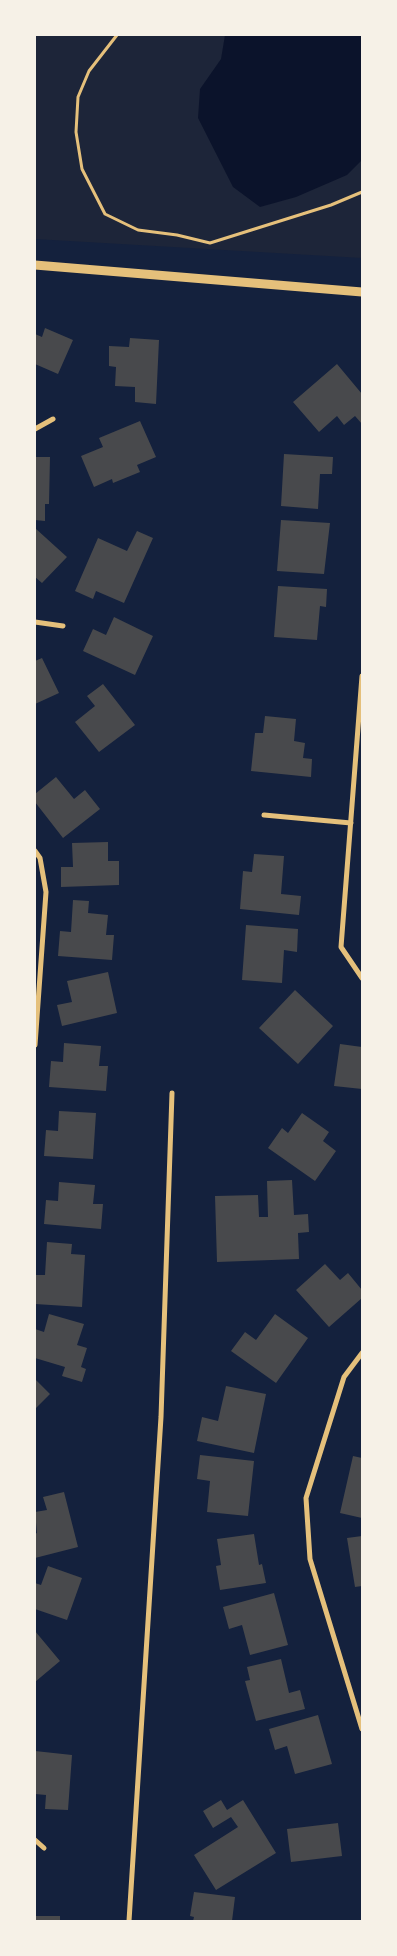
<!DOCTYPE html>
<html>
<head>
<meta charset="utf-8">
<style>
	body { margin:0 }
	#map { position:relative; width:397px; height:1956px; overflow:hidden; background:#14213d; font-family:Montserrat,sans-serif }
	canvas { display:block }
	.frame { position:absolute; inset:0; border:36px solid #f6f1e7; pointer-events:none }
</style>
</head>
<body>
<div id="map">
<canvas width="397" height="1956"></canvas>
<div class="frame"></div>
</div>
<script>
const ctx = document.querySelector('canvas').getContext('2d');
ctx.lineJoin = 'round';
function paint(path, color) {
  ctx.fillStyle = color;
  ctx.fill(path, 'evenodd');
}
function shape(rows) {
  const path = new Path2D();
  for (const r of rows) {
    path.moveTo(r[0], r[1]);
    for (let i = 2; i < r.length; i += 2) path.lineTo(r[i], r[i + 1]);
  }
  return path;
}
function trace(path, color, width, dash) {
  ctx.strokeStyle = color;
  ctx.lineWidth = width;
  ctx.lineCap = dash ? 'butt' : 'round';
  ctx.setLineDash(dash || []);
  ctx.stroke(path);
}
const green = shape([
	[35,35,362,35,362,258,35,239]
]);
const water = shape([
	[225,35,362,35,362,160,347,175,296,197,260,207,233,187,198,118,200,89,221,59]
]);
const building = shape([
	[45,328,73,340,58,374,35,364,35,334,42,337],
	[130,338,159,340,156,404,135,402,135,387,115,386,116,367,109,366,109,346,129,347],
	[337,364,362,394,362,424,355,416,344,425,337,416,319,432,293,402],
	[140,421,156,457,137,465,140,472,113,483,112,479,94,487,81,456,103,447,99,438],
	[284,454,333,457,332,474,320,474,318,509,281,506],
	[35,457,50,457,49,504,45,504,45,521,35,520],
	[281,520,330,523,324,574,277,571],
	[35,528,67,557,42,583,35,577],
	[137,531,153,538,124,603,96,591,93,599,75,591,98,538,127,551],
	[278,586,327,589,326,607,320,606,317,640,274,637],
	[114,617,153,636,135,675,83,651,93,629,106,635],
	[42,658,59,693,35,704,35,661],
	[103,684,135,725,99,752,75,722,95,706,87,696],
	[265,716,296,719,294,741,305,743,303,758,312,759,311,777,251,771,255,733,263,733],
	[56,777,74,799,85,790,100,809,63,838,35,802,35,794],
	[108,842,108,861,119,861,119,885,61,887,61,867,73,867,72,843],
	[254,854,284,856,281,894,301,896,299,915,240,909,243,871,252,872],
	[73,900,89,901,88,913,108,915,106,935,114,935,112,960,58,956,60,931,71,932],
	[246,925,298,929,297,952,284,950,282,983,242,980],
	[108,972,117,1013,62,1026,57,1005,72,1002,67,981],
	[295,990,333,1026,298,1064,259,1028],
	[64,1043,101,1046,99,1066,108,1066,106,1091,49,1087,51,1061,63,1062],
	[340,1044,362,1047,362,1089,334,1086],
	[59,1111,96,1113,93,1159,44,1156,46,1130,58,1131],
	[302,1113,329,1132,323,1141,336,1151,315,1181,268,1148,282,1128,288,1133],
	[292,1180,294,1215,308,1214,309,1232,298,1233,299,1259,217,1262,215,1196,258,1195,259,1217,268,1217,267,1181],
	[59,1182,95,1185,93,1204,103,1204,101,1229,44,1224,46,1200,58,1201],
	[47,1242,72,1244,71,1254,85,1255,82,1307,35,1304,36,1275,45,1275],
	[325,1264,340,1280,348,1273,362,1290,362,1298,329,1327,296,1290],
	[49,1314,84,1324,77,1345,87,1348,81,1367,86,1369,82,1382,62,1376,65,1367,35,1358,35,1329,44,1332],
	[275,1314,308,1338,276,1383,231,1351,245,1332,256,1340],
	[35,1379,50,1394,35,1409],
	[226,1386,266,1394,254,1453,197,1441,202,1417,218,1421],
	[200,1455,254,1461,248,1516,207,1512,210,1481,197,1479],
	[353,1456,362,1458,362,1518,340,1513],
	[64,1492,78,1547,35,1558,35,1534,37,1533,35,1512,47,1510,43,1497],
	[254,1534,259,1565,262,1564,266,1583,220,1590,216,1566,221,1565,217,1539],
	[362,1536,362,1586,355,1587,347,1538],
	[48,1566,82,1578,67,1620,35,1609,35,1583,41,1585],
	[274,1593,288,1645,250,1655,242,1625,229,1629,223,1607],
	[35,1631,60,1661,35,1682],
	[281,1659,289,1693,300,1690,305,1709,256,1721,245,1681,250,1680,247,1667],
	[318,1715,332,1764,295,1774,287,1746,275,1750,269,1729],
	[35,1751,72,1755,68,1810,45,1809,46,1795,35,1794],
	[221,1800,227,1810,243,1800,276,1853,216,1890,194,1855,238,1827,231,1817,213,1828,203,1811],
	[338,1823,342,1856,291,1862,287,1829],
	[194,1892,235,1897,232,1921,193,1921,194,1917,190,1916],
	[35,1916,60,1916,60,1921,35,1921]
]);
const path = shape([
	[117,35,89,71,78,97,76,132,82,169,105,214,138,230,177,235,210,243,331,205,362,192]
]);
const minor = shape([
	[35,429,53,419],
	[35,622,63,626],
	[362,676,341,947,362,978],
	[264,815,351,823],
	[35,851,40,858,46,892,35,1045],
	[362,1353,344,1377,306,1498,310,1559,362,1729],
	[35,1840,44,1848],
	[129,1921,161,1417,172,1093]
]);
const tertiary = shape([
	[35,265,362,292]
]);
paint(green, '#1d2539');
paint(water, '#0b132b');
paint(building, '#48494c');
trace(path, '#e5c07b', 3);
trace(minor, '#e5c07b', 5);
trace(tertiary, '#e5c07b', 9);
</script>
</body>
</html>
